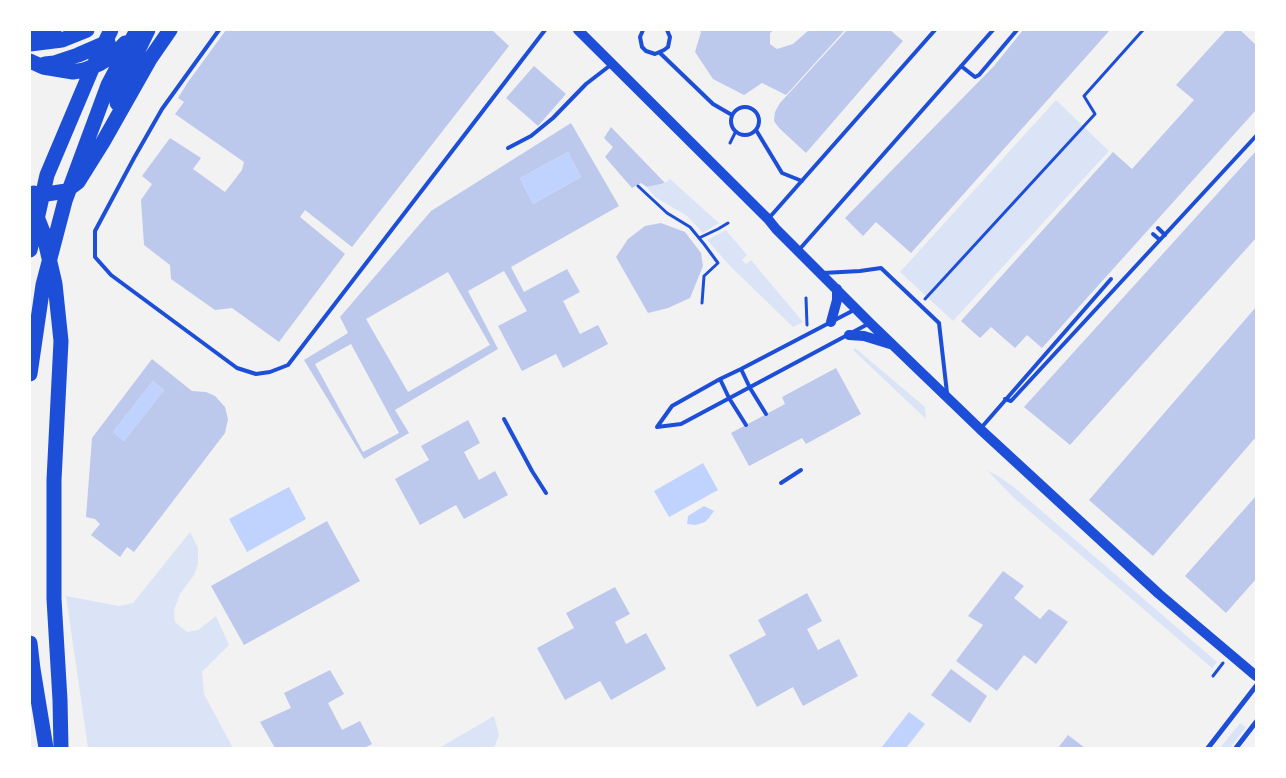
<!DOCTYPE html>
<html>
<head>
<meta charset="utf-8">
<style>
	body { margin:0 }
	#map { position:relative; width:1286px; height:778px; overflow:hidden; background:#f2f2f2; font-family:"PT Sans",sans-serif }
	canvas { display:block }
	.frame { position:absolute; inset:0; border:31px solid #fff; pointer-events:none }
</style>
</head>
<body>
<div id="map">
<canvas width="1286" height="778"></canvas>
<div class="frame"></div>
</div>
<script>
const ctx = document.querySelector('canvas').getContext('2d');
ctx.lineJoin = 'round';
function paint(path, color) {
  ctx.fillStyle = color;
  ctx.fill(path, 'evenodd');
}
function shape(rows) {
  const path = new Path2D();
  for (const r of rows) {
    if (r.length === 3) {
      path.moveTo(r[0] + r[2], r[1]);
      path.arc(r[0], r[1], r[2], 0, 2 * Math.PI);
      continue;
    }
    path.moveTo(r[0], r[1]);
    for (let i = 2; i < r.length; i += 2) path.lineTo(r[i], r[i + 1]);
  }
  return path;
}
function trace(path, color, width, dash) {
  ctx.strokeStyle = color;
  ctx.lineWidth = width;
  ctx.lineCap = dash ? 'butt' : 'round';
  ctx.setLineDash(dash || []);
  ctx.stroke(path);
}
const green = shape([
	[1056,100,1109,151,953,321,900,272],
	[670,179,719,223,703,233,687,216,655,197,647,187,665,183],
	[726,230,747,255,742,260,746,264,751,260,803,322,793,327,731,267,707,240],
	[855,348,925,407,926,419,853,350],
	[987,470,1001,478,1015,488,1217,662,1212,668,1013,497],
	[190,532,198,548,198,564,194,575,180,594,174,610,175,622,187,632,198,630,216,616,229,645,202,672,204,694,233,748,88,748,66,596,119,606,133,603],
	[494,716,499,735,494,748,439,748],
	[1240,723,1246,727,1230,748,1220,748]
]);
const water = shape([
	[568,152,581,177,533,204,520,178],
	[153,381,164,390,124,441,113,432],
	[703,463,718,490,669,517,654,491],
	[289,487,306,519,247,552,229,519],
	[704,506,714,511,709,518,705,522,696,525,687,524,688,516],
	[909,712,925,724,906,748,881,748]
]);
const building = shape([
	[226,30,492,30,509,46,352,247,305,210,300,217,345,254,279,342,232,308,215,310,171,279,170,265,144,245,141,200,152,184,142,176,170,138,201,158,193,169,225,192,242,170,244,162,175,114,184,102,178,98,188,82],
	[699,30,774,30,770,33,770,44,777,49,793,44,809,30,845,30,786,95,762,83,744,95,713,79,695,52,701,32],
	[847,30,890,30,903,41,806,153,779,128,774,121,775,112,780,103],
	[1023,30,1110,30,911,253,876,222,863,236,845,218,994,66],
	[1226,30,1240,30,1256,45,1256,110,1042,348,1027,335,1015,348,991,327,980,338,961,321,1113,152,1132,169,1194,100,1176,85],
	[534,66,566,94,538,126,506,98],
	[571,123,619,206,511,267,524,292,567,269,580,292,563,301,580,334,598,325,608,344,563,368,556,354,522,371,498,326,527,311,504,271,468,291,498,349,395,410,409,433,364,459,304,360,348,333,340,317,431,211],
	[568,152,581,177,533,204,520,178],
	[448,272,490,345,408,392,366,319],
	[351,344,399,433,363,452,315,364],
	[611,127,665,183,647,187,641,183,632,188,605,157,613,147,604,138],
	[1256,151,1256,238,1070,445,1024,407],
	[661,223,685,232,701,253,703,266,690,298,668,308,648,313,616,257,628,239,645,226],
	[1256,307,1256,437,1153,556,1089,500],
	[152,359,192,391,206,392,215,396,225,407,228,419,225,433,134,552,127,547,120,557,91,535,100,524,95,519,86,517,92,438],
	[153,381,164,390,124,441,113,432],
	[836,368,861,414,806,444,802,438,749,466,731,433,785,404,782,397],
	[468,420,480,443,464,452,479,480,495,471,508,495,464,519,456,505,420,525,395,479,429,460,421,446],
	[1256,496,1256,579,1226,613,1185,576],
	[327,521,360,581,244,645,211,586],
	[1003,571,1024,586,1014,598,1040,619,1049,609,1068,622,1036,664,1024,655,997,691,956,661,983,625,968,616],
	[615,587,630,614,615,622,626,644,646,633,666,669,611,700,600,681,565,700,537,648,574,628,566,613],
	[807,593,822,621,807,629,818,650,839,639,858,676,803,706,793,687,757,707,729,655,766,635,758,620],
	[951,669,987,696,970,723,931,695],
	[330,670,344,694,328,703,342,730,360,721,372,744,364,748,275,748,260,722,291,708,284,693],
	[1068,735,1085,748,1058,748]
]);
const path = shape([
	[730,143,735,133],
	[638,186,667,213,690,227,704,244,718,263,704,276,702,303],
	[699,238,718,229,728,223],
	[806,298,807,325],
	[925,299,1095,114,1084,96,1143,30],
	[1213,676,1223,663]
]);
const service = shape([
	[219,30,162,109,134,158,95,231,95,257,111,275,237,368,256,374,270,372,288,365,545,30],
	[643,30,640,37,642,47,646,51,655,54,664,50,668,47,670,37,667,30],
	[660,53,713,104,732,115],
	[961,66,975,77,979,75,1017,30],
	[745,121,14],
	[756,130,782,173,802,181],
	[508,148,531,136,553,118,586,84,612,64],
	[769,218,935,30],
	[1158,228,1165,235],
	[1153,234,1160,240],
	[798,251,993,30],
	[823,273,860,271,881,268,939,323,947,393],
	[741,369,750,388,766,414],
	[720,379,729,398,746,425],
	[1005,399,1011,401,1256,136],
	[504,419,532,471,546,493],
	[657,427,681,424,868,324],
	[657,427,672,406,720,379,741,369,854,310],
	[981,428,1111,279],
	[781,483,801,470]
]);
const minor = shape([
	[1208,748,1256,686],
	[1236,748,1256,722]
]);
const secondary = shape([
	[578,30,768,219,776,229,870,323,980,429,1159,594,1256,676],
	[831,322,837,300,837,289],
	[849,335,864,336,890,344]
]);
const motorway = shape([
	[30,30,42,35,55,35],
	[30,44,62,40,87,30],
	[30,61,43,67,73,72,84,70,99,64,114,55,125,43],
	[45,64,54,63,78,55,108,42],
	[117,103,130,67,148,30],
	[34,193,40,195,66,191,78,182,103,142,150,59,170,30],
	[30,199,43,232,55,284,61,341,54,480,54,599,60,700,61,748],
	[30,250,47,175,91,71,111,30],
	[30,374,43,285,65,201,108,85,137,30],
	[30,643,33,669,46,748]
]);
paint(green, '#dbe4f7');
paint(water, '#bfd3fe');
paint(building, '#bdc9ec');
trace(path, '#1d4ed8', 3);
trace(service, '#1d4ed8', 4);
trace(minor, '#1d4ed8', 5);
trace(secondary, '#1d4ed8', 10);
trace(motorway, '#1d4ed8', 15);
</script>
</body>
</html>
